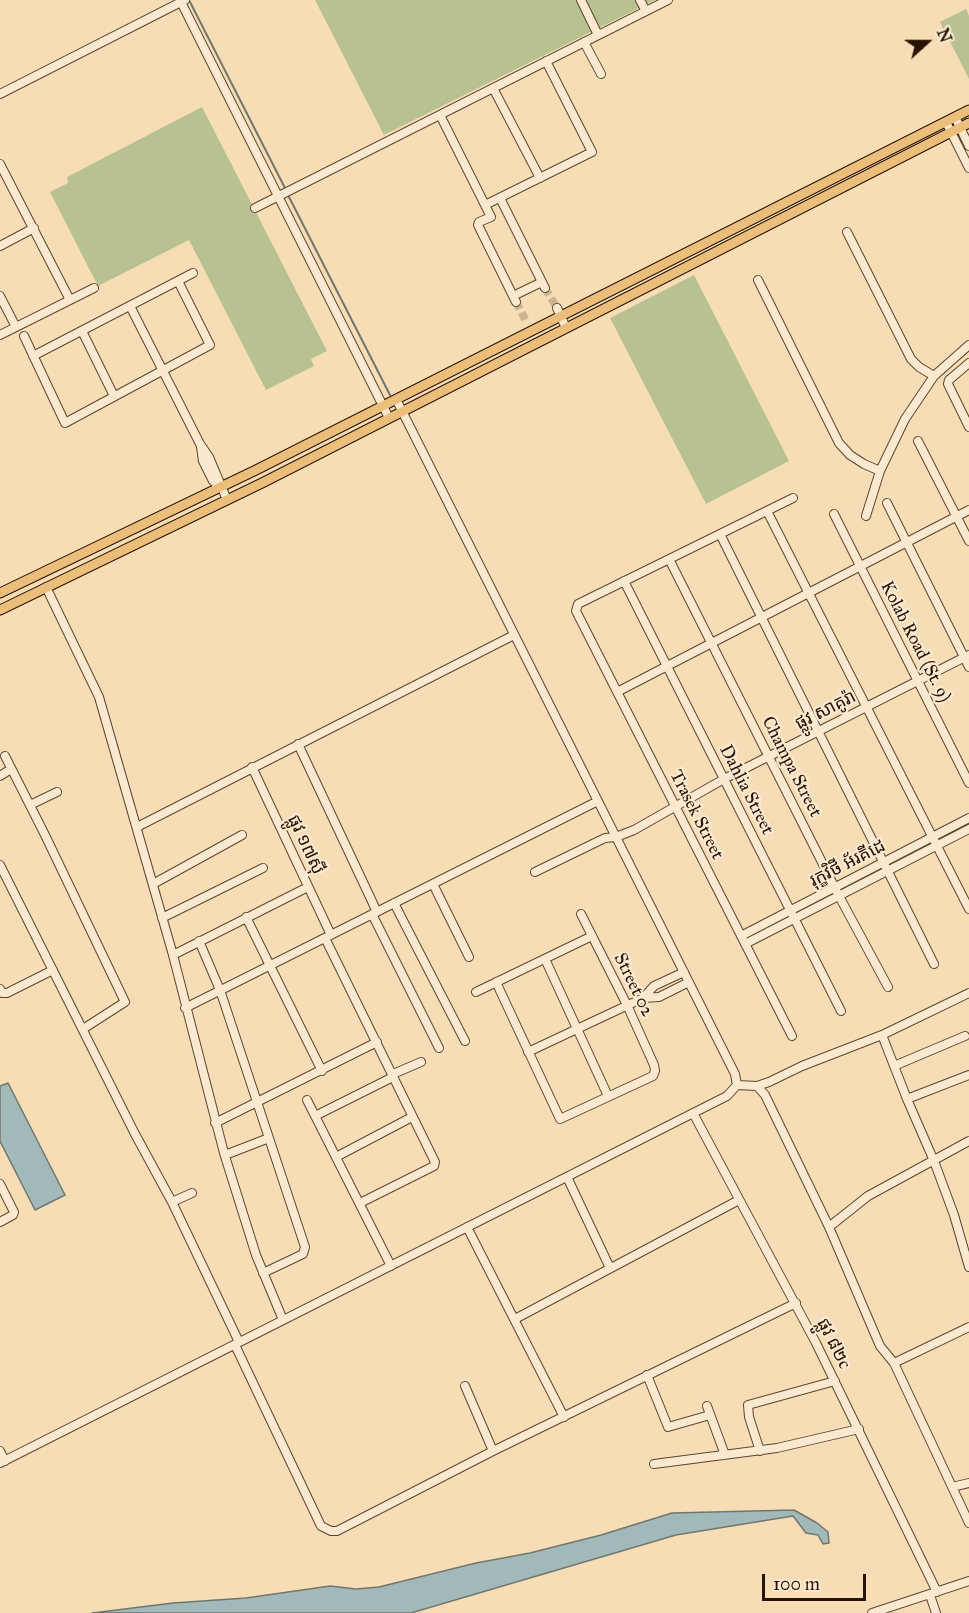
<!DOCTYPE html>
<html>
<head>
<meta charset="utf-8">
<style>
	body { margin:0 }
	#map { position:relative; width:969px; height:1613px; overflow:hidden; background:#f7ddb6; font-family:"IM FELL Great Primer",serif }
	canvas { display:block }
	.north { position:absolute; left:897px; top:12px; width:60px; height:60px; -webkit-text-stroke:4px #fae9d0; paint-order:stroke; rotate:69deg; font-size:16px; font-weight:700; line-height:24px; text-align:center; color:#281300 }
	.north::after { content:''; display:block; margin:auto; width:21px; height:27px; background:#281300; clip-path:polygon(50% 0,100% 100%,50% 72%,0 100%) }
	.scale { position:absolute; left:762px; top:1574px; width:104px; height:27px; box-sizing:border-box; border:3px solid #281300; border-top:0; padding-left:8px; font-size:18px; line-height:21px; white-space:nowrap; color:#281300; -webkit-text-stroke:4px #fae9d0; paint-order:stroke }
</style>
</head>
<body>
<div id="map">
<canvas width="969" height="1613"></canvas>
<div class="north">N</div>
<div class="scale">100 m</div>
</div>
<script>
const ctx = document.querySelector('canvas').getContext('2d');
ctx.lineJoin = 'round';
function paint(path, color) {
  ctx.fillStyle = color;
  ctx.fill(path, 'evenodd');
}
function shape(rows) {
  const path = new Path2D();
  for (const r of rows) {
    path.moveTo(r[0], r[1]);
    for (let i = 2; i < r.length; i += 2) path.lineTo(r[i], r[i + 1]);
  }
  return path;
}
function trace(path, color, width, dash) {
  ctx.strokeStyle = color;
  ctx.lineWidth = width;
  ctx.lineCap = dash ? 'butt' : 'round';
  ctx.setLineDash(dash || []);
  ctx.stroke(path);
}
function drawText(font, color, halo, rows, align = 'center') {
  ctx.font = font + ' "IM FELL Great Primer","Noto Sans Khmer",serif';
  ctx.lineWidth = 4.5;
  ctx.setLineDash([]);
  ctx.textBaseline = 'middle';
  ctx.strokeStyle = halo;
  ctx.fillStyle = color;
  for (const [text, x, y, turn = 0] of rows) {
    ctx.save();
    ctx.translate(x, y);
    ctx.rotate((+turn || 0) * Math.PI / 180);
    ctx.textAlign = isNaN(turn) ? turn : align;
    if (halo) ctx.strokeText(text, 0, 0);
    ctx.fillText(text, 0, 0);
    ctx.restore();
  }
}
const green = shape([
	[315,0,655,0,384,135],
	[966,9,969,16,969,79,940,22],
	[202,107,327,351,311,359,314,366,266,390,189,240,98,286,50,192,68,183,67,177],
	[694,275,789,461,706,504,610,318]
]);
const water = shape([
	[8,1083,65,1195,35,1210,0,1141,0,1086,8,1083],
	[794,1510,817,1523,828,1532,829,1543,823,1544,818,1535,806,1533,793,1516,676,1535,411,1613,92,1613,173,1603,246,1598,330,1586,356,1589,379,1587,476,1563,530,1553,601,1535,672,1513,794,1510]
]);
const stream = shape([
	[189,0,286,190],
	[288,195,390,395]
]);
const minorTunnel = shape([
	[545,288,557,308],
	[516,302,527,323]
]);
const minor = shape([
	[180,0,389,418],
	[581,0,598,35],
	[640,0,646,11],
	[584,42,601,74],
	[493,88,540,178],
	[0,94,185,0],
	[440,115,491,217,479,222,478,225,516,302],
	[955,117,969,146],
	[946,122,969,168],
	[0,164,70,300],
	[500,198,545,288],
	[485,205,592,152,546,61],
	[255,208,668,0],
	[847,232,911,359,919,367,934,376],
	[0,246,34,228],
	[758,280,839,443,850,455,864,464,880,471],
	[0,296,16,327],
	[513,296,542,282],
	[130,306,200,444,209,457,227,500],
	[557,308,566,328],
	[82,331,114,396],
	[0,335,94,288],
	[24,336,65,423,210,345,178,281],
	[33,356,193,273],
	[969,363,949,380,948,384,969,427],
	[918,441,969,541],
	[201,447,203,461,213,481,221,488],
	[887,503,969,667],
	[767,511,969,909],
	[834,514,969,783],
	[866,516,880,471,905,419,934,376,969,345],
	[720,534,934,964],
	[669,559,839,896,888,987],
	[624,581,841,1011],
	[46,587,99,697,173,955,224,1153,256,1255,283,1320],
	[617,692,969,510],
	[298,744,377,912],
	[5,756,45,835,125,1002,83,1029],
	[252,767,331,935],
	[0,776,11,769],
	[30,805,57,792],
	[137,827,514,635],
	[0,865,135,1134,172,1202,239,1342],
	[535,872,605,838,616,837,634,830,724,779,969,655],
	[153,884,242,835],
	[433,884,469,957],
	[394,903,465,1041],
	[372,914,439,1048],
	[246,917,322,1071],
	[162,918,263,868],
	[741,936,969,818],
	[325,938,435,1162,434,1166,360,1203],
	[199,941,220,990,305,1247,303,1254,263,1273],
	[745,944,969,829],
	[173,955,308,887],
	[545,959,608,1096],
	[496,982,560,1119,653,1076,655,1071,654,1065,627,1005,581,914],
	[0,989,2,993,7,993,53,970],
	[476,992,592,936],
	[643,998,654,986,684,972],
	[185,1008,598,801],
	[882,1035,907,1099,934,1161,954,1215,969,1267],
	[792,1036,576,611,578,604,793,498],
	[528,1052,643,998,659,997,689,982],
	[894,1066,965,1036],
	[393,1074,421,1062],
	[737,1085,757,1086,769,1082,802,1066,882,1035,969,993],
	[757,1086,765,1095,829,1227,880,1346,894,1363,969,1523],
	[907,1099,969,1075],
	[307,1100,391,1266],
	[693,1113,816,1343,937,1592],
	[315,1116,393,1077],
	[215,1123,377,1042],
	[225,1155,269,1138],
	[336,1157,412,1117],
	[567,1177,610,1268],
	[0,1184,14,1212,13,1215,0,1222],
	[172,1202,192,1193],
	[467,1227,564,1417],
	[829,1227,868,1196,969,1141],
	[515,1319,739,1200],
	[235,1345,321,1526,331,1531,337,1531,493,1451,796,1303],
	[894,1363,969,1327],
	[647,1375,668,1427,710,1415],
	[465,1386,493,1451],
	[707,1406,725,1455],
	[0,1451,5,1461],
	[760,1451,749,1417,748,1405,835,1381],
	[0,1463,727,1096,737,1085,735,1074,396,399],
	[654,1464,777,1448,859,1429],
	[952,1487,969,1483],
	[930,1595,936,1613],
	[872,1613,969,1581]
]);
const major = shape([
	[0,593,256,470,969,110],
	[0,610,262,483,969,123]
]);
const streetNames = [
	["Kolab Road (St. 9)",915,642,63],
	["ផ្លូវ សាគូរ៉ា",826,711,-27],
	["Champa Street",791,767,63],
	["Dahlia Street",746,790,63],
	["Trasek Street",696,815,63],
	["ផ្លូវ ១៧ស៊ី",305,845,65],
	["រុក្ខវិថី អ័រគីដេ",848,864,-27],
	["Street 02",633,985,64],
	["ផ្លូវ ៨២c",833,1344,63]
];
paint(green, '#b8c291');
paint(water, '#a2b9b9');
trace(water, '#71776f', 1.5);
trace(stream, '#71776f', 2);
trace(minorTunnel, '#ceb592', 8, [8, 4]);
trace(minor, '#5c462e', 10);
trace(major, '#281300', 11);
trace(minor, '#fae9d0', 8);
trace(major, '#ecbe7b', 9);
drawText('18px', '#281300', '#fae9d0', streetNames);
</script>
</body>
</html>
